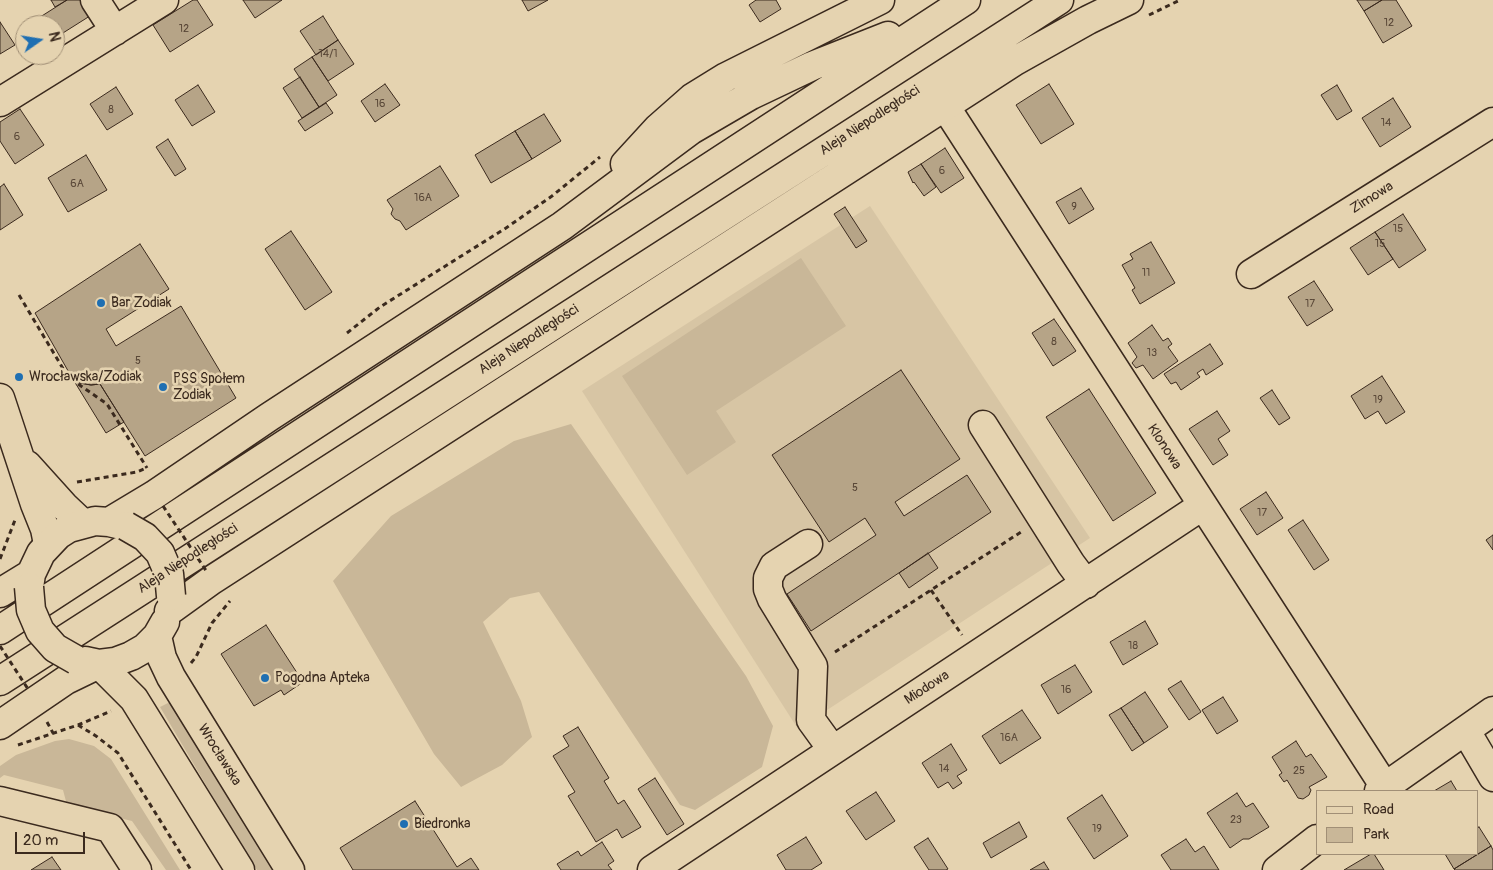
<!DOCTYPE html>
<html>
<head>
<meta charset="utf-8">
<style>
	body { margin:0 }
	#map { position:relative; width:1493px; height:870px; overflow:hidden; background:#e5d3b0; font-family:Pangolin,sans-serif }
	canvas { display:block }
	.legend { position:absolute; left:1316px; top:790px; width:162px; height:65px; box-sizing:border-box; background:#e5d3b0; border:1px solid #a18f76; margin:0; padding:6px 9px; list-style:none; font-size:15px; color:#3b2a1e }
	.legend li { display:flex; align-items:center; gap:10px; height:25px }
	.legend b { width:25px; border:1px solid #a18f76 }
	.north { position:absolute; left:15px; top:15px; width:50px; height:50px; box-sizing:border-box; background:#e5d3b0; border:1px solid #a18f76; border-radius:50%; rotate:77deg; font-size:14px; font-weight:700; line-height:20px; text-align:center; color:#3b2a1e }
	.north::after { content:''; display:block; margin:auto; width:18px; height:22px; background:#1f6fb2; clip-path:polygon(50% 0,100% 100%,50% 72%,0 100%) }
	.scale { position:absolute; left:15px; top:832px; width:70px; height:22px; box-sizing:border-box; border:2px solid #3b2a1e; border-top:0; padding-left:6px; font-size:15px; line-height:18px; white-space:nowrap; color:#3b2a1e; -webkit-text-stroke:4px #e5d3b0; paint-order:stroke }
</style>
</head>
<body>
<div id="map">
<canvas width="1493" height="870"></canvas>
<ul class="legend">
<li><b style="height:6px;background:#e5d3b0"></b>Road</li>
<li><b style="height:14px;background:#c9b798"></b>Park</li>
</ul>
<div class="north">N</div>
<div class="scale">20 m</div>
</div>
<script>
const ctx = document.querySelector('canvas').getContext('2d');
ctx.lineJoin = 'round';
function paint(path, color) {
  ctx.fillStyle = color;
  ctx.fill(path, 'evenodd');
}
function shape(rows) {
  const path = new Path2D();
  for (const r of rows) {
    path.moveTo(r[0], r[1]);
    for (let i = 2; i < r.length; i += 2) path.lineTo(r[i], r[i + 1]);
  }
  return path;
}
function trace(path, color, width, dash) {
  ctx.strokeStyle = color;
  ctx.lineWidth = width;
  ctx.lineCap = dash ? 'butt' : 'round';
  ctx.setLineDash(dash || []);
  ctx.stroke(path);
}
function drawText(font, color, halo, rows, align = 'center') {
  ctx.font = font + ' Pangolin,sans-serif';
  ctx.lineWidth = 5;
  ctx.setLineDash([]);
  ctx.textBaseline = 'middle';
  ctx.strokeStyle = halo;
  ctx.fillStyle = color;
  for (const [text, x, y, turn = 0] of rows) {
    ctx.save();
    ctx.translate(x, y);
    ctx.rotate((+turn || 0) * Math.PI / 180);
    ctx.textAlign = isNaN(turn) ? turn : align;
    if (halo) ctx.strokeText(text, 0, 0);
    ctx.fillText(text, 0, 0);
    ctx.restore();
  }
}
const built = shape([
	[870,206,1090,538,798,729,582,391]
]);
const green = shape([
	[801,258,846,326,716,411,736,442,687,475,622,376],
	[571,424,746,676,773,726,762,767,695,810,680,805,539,592,510,598,483,622,521,701,532,737,502,765,461,787,434,754,333,581,391,516,514,441],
	[172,701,274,870,257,870,242,846,160,707],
	[69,739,94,746,111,759,180,870,166,870,132,821,67,805,63,790,4,775,0,778,0,766,16,755,55,741]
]);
const building = shape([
	[51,0,67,0,55,7,51,0],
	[67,0,84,0,93,14,55,38,55,25,40,25,37,19,67,0],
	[193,0,197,0,213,25,170,52,153,25,193,0],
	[243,0,282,0,255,18,243,0],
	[522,0,548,0,528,11,522,0],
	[756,0,776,0,781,9,760,22,749,5,756,0],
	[1357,0,1382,0,1364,11,1357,0],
	[1382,0,1396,0,1412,26,1383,43,1364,11,1382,0],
	[323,16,338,40,316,55,300,31,323,16],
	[0,22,15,45,0,54,0,22],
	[338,40,354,64,328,81,312,57,338,40],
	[312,57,337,95,319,107,294,69,312,57],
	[300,77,319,107,302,118,283,88,300,77],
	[385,84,400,105,375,122,361,101,385,84],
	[1049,84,1074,124,1041,144,1016,105,1049,84],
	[198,85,215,112,192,126,175,100,198,85],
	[1337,85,1352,111,1337,120,1321,95,1337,85],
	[116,87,133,114,107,130,90,104,116,87],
	[1393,98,1411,127,1380,147,1362,118,1393,98],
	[326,103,333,113,305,131,298,121,326,103],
	[20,109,44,145,15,164,0,141,0,122,20,109],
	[544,114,561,141,532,159,515,131,544,114],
	[515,131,532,159,491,183,475,155,515,131],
	[168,139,186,169,175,176,156,147,168,139],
	[945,148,964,178,941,193,921,164,945,148],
	[86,155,107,190,68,212,48,178,86,155],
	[921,164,936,187,924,196,914,182,913,183,908,172,921,164],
	[440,166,459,196,406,230,400,221,395,219,391,214,393,209,387,200,440,166],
	[4,184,23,215,0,230,0,187,4,184],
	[1081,188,1094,209,1069,224,1056,202,1081,188],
	[845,207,867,241,856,248,834,214,845,207],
	[1403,214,1426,250,1399,268,1375,232,1403,214],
	[291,231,332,292,305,310,265,249,291,231],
	[1375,232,1393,259,1368,275,1350,248,1375,232],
	[1151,242,1175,283,1140,304,1132,290,1135,288,1122,265,1133,259,1130,254,1151,242],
	[140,244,169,289,106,329,116,346,181,306,236,398,145,456,100,384,91,385,80,383,71,376,35,313,140,244],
	[1314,281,1333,310,1307,326,1288,297,1314,281],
	[1054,319,1076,351,1053,366,1032,333,1054,319],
	[1152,325,1163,341,1168,338,1172,344,1168,347,1178,361,1153,379,1143,365,1136,368,1132,363,1137,357,1128,343,1152,325],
	[1210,344,1223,364,1206,375,1203,369,1197,373,1200,377,1181,390,1176,382,1171,384,1164,374,1210,344],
	[901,370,960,459,895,502,904,516,967,475,991,512,811,631,787,594,876,535,865,518,829,542,772,455,901,370],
	[71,376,80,383,91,385,100,384,124,422,106,433,71,376],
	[1382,376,1405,412,1386,424,1378,411,1365,419,1351,396,1382,376],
	[1089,389,1156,493,1113,521,1046,417,1089,389],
	[1272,390,1290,418,1279,425,1260,398,1272,390],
	[1217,411,1230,431,1218,439,1228,455,1213,465,1189,429,1217,411],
	[1266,492,1283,518,1257,535,1240,509,1266,492],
	[1303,520,1329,560,1314,570,1288,530,1303,520],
	[1493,535,1493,550,1486,540,1493,535],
	[928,553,938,568,909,588,899,573,928,553],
	[1145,621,1158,644,1123,665,1110,642,1145,621],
	[266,625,303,682,284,695,281,690,254,706,221,654,266,625],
	[1075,665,1092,692,1058,714,1041,685,1075,665],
	[1181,681,1201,712,1189,720,1168,689,1181,681],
	[1145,692,1168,727,1144,743,1121,708,1145,692],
	[1223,697,1238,721,1217,734,1202,710,1223,697],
	[1121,708,1144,743,1132,751,1109,715,1121,708],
	[1022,710,1041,738,1000,764,982,736,1022,710],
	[578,727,609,778,604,781,618,804,624,800,641,827,622,838,617,829,596,842,568,796,575,792,553,756,569,746,563,736,578,727],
	[1296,741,1306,757,1311,754,1327,777,1309,787,1311,790,1309,795,1303,799,1298,798,1287,780,1284,782,1279,775,1282,773,1272,757,1296,741],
	[951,744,967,770,957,776,962,783,953,789,948,782,938,788,922,763,951,744],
	[655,778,684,824,667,835,638,789,655,778],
	[1451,781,1457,791,1434,791,1451,781],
	[876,792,895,821,866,840,846,811,876,792],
	[1237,793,1246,807,1253,803,1269,827,1249,839,1243,839,1230,848,1207,813,1237,793],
	[1102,795,1128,836,1094,859,1067,818,1102,795],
	[415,801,457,867,471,858,479,870,353,870,340,848,415,801],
	[1019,822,1027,837,991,858,983,843,1019,822],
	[1479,827,1491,846,1454,869,1445,854,1477,854,1477,828,1479,827],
	[806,837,822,863,811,870,786,870,777,855,806,837],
	[928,838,948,869,946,870,929,870,914,847,928,838],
	[1186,839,1195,852,1204,846,1219,870,1171,870,1161,855,1186,839],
	[602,842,614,861,608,865,612,870,561,870,557,864,578,851,581,856,602,842],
	[1491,846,1493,850,1493,870,1455,870,1454,869,1491,846],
	[1371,854,1374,854,1384,870,1344,870,1371,854],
	[52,857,61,870,31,870,52,857],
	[1044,862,1049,870,1030,870,1044,862]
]);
const path = shape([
	[1149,15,1180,0],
	[19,295,68,377,107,404,147,468],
	[347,333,380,307,506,228,552,196,600,157],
	[77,482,137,472,144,469],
	[0,559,15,520],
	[931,590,962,635],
	[835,652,1021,532],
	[191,663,196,657,212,623,230,601],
	[47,722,53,733],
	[78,725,96,736,118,753,191,870],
	[18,745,78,725,111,711]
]);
const minor = shape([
	[95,0,115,31],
	[0,102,164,0],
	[945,106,1385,787],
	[1251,274,1493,122],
	[0,398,35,504,45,529,48,544],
	[983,425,1071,564,1086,584],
	[27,465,64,506,82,523],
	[808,544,774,566,768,578,768,589,772,599,813,666,811,720,832,749],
	[1466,731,1493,777],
	[1379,791,1493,711],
	[0,801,110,828,137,870],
	[652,870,1202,506],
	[1277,870,1317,839]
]);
const major = shape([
	[625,164,658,128,692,98,726,77,880,0],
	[109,522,154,495,269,417,562,226,691,130,751,95,812,66,888,36],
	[29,587,31,574,41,553,58,535,69,528,95,521,109,522,126,526],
	[0,593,31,574],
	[169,611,212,580,1015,61,1088,20,1129,0],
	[0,630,966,0],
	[157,636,162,658,171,677,290,870],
	[85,661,99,664,115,662,131,656,145,648,157,636,165,622],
	[99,664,134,699,240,870],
	[0,681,1059,0],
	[0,725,66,680,99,664]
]);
const pathBridge = shape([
	[163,506,207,572],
	[0,646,28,689]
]);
const majorBridge = shape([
	[126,526,145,537,160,553,169,574,171,596],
	[29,587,31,610,40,631,55,648,76,660]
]);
const markers = [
	[101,303,5,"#1f6fb2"],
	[19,377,5,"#1f6fb2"],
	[163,387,5,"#1f6fb2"],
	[265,678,5,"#1f6fb2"],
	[404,824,5,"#1f6fb2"]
];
const numberNames = [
	["12",1389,23],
	["12",184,29],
	["14/1",328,54],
	["16",380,104],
	["8",111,110],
	["14",1386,123],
	["6",17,137],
	["6",942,171],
	["6A",77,184],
	["16A",423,198],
	["9",1074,207],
	["15",1398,229],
	["15",1380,244],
	["11",1146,273],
	["17",1310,304],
	["8",1054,342],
	["13",1152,353],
	["5",138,361],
	["19",1378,400],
	["5",855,488],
	["17",1262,513],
	["18",1133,646],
	["16",1066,690],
	["16A",1009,738],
	["14",944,769],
	["25",1299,771],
	["23",1236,820],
	["19",1097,829]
];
const streetNames = [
	["Aleja Niepodległości",870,121,-33],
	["Zimowa",1372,198,-32],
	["Aleja Niepodległości",529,340,-33],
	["Klonowa",1164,447,57],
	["Aleja Niepodległości",188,559,-33],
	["Miodowa",927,688,-33],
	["Wrocławska",219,755,58]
];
const poiNames = [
	["Bar Zodiak",111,303],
	["Wrocławska/Zodiak",29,377],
	["PSS Społem",173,379],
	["Zodiak",173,395],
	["Pogodna Apteka",275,678],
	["Biedronka",414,824]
];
paint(built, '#d7c5a4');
paint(green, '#c9b798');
paint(building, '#b6a487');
trace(building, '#3b2a1e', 1);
trace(minor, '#3b2a1e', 31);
trace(major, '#3b2a1e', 31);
trace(path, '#3b2a1e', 3, [5, 4]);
trace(minor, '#e5d3b0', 28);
trace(major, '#e5d3b0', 28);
trace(majorBridge, '#3b2a1e', 31, []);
trace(pathBridge, '#3b2a1e', 3, [5, 4]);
trace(majorBridge, '#e5d3b0', 28);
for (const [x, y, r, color] of markers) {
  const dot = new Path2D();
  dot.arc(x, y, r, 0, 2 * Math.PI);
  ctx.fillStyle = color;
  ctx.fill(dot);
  trace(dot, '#e5d3b0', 2);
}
drawText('11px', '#5a4838', null, numberNames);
drawText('14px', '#3b2a1e', '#e5d3b0', streetNames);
drawText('14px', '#3b2a1e', '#e5d3b0', poiNames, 'left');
</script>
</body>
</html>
